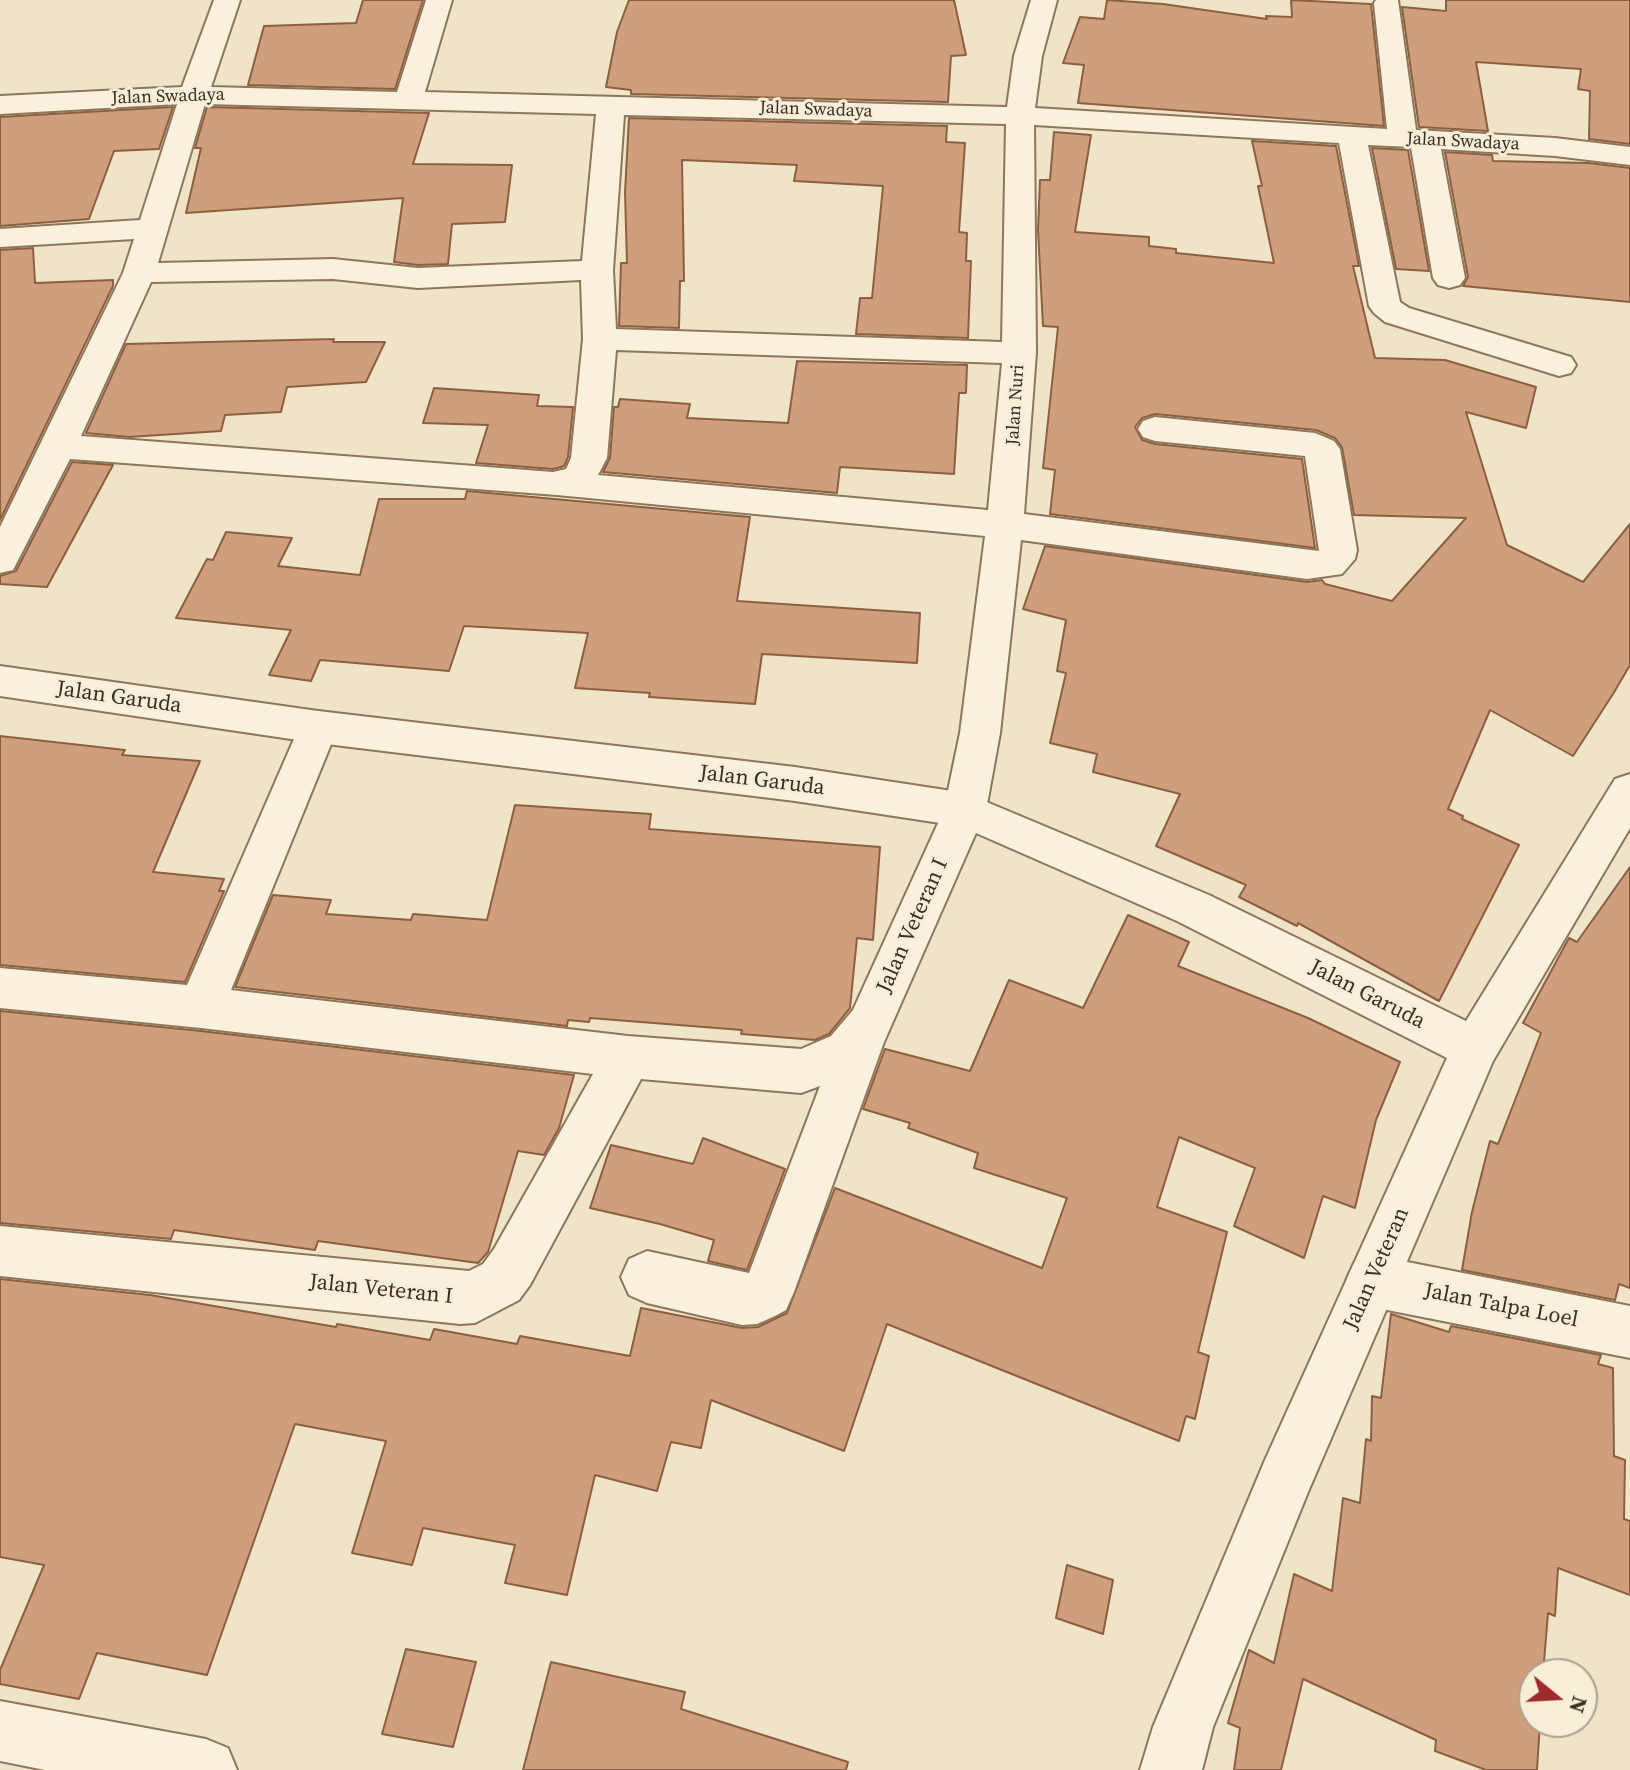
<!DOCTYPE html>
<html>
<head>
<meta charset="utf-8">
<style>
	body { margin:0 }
	#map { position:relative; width:1630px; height:1770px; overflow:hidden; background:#f0e4c8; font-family:"Source Serif 4",serif }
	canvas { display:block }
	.north { position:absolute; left:1518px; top:1658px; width:80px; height:80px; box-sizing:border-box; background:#f7eed8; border:2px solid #ada18e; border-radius:50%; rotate:108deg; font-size:22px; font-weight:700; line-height:32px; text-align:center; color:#3d2e20 }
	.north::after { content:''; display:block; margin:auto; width:28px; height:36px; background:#9e2a2b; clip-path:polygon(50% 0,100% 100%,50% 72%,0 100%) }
</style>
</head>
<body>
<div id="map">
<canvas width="1630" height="1770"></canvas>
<div class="north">N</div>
</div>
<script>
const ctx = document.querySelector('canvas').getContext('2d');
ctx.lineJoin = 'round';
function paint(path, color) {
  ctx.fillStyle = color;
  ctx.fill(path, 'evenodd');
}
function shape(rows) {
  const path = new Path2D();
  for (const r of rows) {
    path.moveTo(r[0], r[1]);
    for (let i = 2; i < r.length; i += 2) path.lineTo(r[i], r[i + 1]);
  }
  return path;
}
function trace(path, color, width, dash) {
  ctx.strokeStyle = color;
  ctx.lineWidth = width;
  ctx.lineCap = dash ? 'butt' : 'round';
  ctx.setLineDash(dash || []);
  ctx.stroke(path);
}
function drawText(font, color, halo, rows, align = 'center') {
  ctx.font = font + ' "Source Serif 4",serif';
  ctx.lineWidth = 6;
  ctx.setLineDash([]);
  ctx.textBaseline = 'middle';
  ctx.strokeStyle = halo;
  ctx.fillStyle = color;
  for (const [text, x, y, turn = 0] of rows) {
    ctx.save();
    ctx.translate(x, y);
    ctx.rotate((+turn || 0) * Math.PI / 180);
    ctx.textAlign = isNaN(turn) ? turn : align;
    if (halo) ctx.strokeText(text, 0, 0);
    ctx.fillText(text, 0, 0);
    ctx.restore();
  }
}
const building = shape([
	[363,0,423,0,395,89,248,85,264,26,356,23,363,0],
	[629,0,954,0,966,55,951,56,948,102,631,94,631,90,606,87,617,32,629,0],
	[1107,0,1163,4,1267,19,1266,16,1292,17,1291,0,1371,4,1384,126,1078,103,1084,65,1063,63,1080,17,1104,19,1107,0],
	[1446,0,1630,0,1630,144,1589,139,1590,91,1578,89,1581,69,1476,62,1488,131,1419,127,1402,7,1446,11,1446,0],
	[173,107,159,149,114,151,89,219,0,226,0,117,173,107],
	[207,107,429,113,413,164,512,165,505,222,452,224,448,264,418,265,394,262,403,198,186,213,201,148,195,148,207,107],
	[629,118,947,126,946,142,965,143,959,232,967,233,966,261,971,261,968,338,856,334,860,298,872,298,883,186,794,181,797,165,682,160,684,281,680,281,679,328,619,326,621,263,627,263,625,192,629,118],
	[1054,132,1091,135,1075,232,1149,237,1149,246,1176,249,1176,253,1274,263,1258,186,1262,186,1252,141,1336,146,1359,266,1353,266,1375,358,1445,360,1536,387,1526,428,1466,412,1507,545,1583,582,1630,524,1630,665,1613,694,1573,756,1490,710,1448,809,1463,816,1462,819,1519,845,1439,1001,1298,923,1297,926,1239,897,1246,885,1156,846,1180,794,1093,772,1097,754,1050,743,1066,673,1057,671,1066,620,1023,609,1045,546,1307,582,1322,580,1325,584,1392,601,1466,518,1354,515,1342,447,1335,438,1316,430,1155,414,1142,418,1135,427,1142,440,1155,444,1302,459,1315,548,1050,514,1055,470,1043,468,1058,327,1043,326,1038,230,1040,180,1050,180,1054,132],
	[1372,148,1408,150,1429,271,1396,269,1372,148],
	[1445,152,1492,155,1493,161,1589,163,1630,168,1630,302,1463,286,1468,277,1445,152],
	[33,248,35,283,113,280,113,286,0,520,0,250,33,248],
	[334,339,333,342,385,342,366,382,287,387,281,412,225,415,221,431,129,437,86,433,126,344,334,339],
	[797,361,967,365,966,393,959,393,954,474,840,467,837,493,603,472,610,458,614,407,618,407,620,399,690,404,687,418,788,423,797,361],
	[434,388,539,395,537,406,573,407,568,457,564,466,553,469,476,463,488,425,423,423,434,388],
	[72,462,113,465,47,587,0,584,0,576,16,571,72,462],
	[467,491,750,517,737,601,920,613,917,663,762,654,755,704,649,697,650,693,575,688,588,633,464,626,449,671,320,660,311,681,269,675,291,630,176,618,207,559,213,560,226,532,292,538,278,566,360,575,379,499,465,499,467,491],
	[0,736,125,750,122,755,200,761,153,872,224,879,219,891,224,891,185,982,0,965,0,736],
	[515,805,651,814,649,829,880,847,873,940,857,938,850,1008,829,1034,815,1040,741,1034,742,1030,590,1018,589,1022,568,1020,567,1026,235,987,273,895,331,900,326,914,411,920,413,914,487,920,515,805],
	[1630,867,1630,1288,1619,1284,1615,1300,1462,1270,1472,1212,1490,1141,1498,1144,1541,1033,1523,1023,1569,938,1577,942,1630,867],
	[1128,915,1189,942,1178,966,1308,1018,1400,1062,1376,1120,1355,1208,1323,1196,1304,1258,1234,1226,1255,1168,1179,1137,1157,1207,1227,1232,1198,1352,1209,1356,1195,1419,1186,1416,1179,1441,887,1324,844,1451,711,1400,701,1448,671,1442,657,1491,595,1475,567,1595,505,1583,515,1545,423,1528,412,1565,352,1553,386,1441,295,1424,207,1675,97,1653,79,1699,0,1684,0,1670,44,1565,0,1557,0,1279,150,1295,336,1327,337,1324,430,1340,434,1329,517,1344,520,1336,630,1356,641,1308,742,1328,758,1327,787,1313,835,1188,1042,1268,1067,1198,974,1168,978,1153,908,1128,910,1123,863,1109,885,1049,970,1071,1009,980,1083,1008,1128,915],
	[0,1011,201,1031,574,1075,559,1128,544,1155,518,1151,488,1252,478,1263,318,1241,315,1250,174,1230,171,1239,0,1223,0,1011],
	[703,1138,785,1169,747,1270,708,1261,714,1240,660,1224,590,1208,611,1145,693,1164,703,1138],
	[1391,1314,1449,1332,1451,1326,1601,1355,1598,1364,1613,1368,1614,1456,1625,1460,1624,1519,1630,1521,1630,1595,1558,1568,1555,1616,1548,1613,1543,1674,1534,1674,1534,1722,1540,1722,1537,1770,1486,1770,1435,1751,1436,1740,1303,1679,1281,1770,1234,1770,1240,1728,1228,1723,1249,1650,1274,1663,1294,1574,1332,1591,1343,1498,1360,1503,1366,1439,1371,1441,1372,1396,1381,1398,1391,1314],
	[1067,1565,1113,1580,1103,1634,1056,1618,1067,1565],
	[406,1649,476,1662,453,1747,382,1734,406,1649],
	[551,1662,685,1692,681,1709,848,1762,846,1770,523,1770,551,1662]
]);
const minor = shape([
	[214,0,240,0,211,87,397,92,426,0,452,0,425,92,1007,107,1014,56,1031,0,1057,0,1042,56,1035,108,1387,129,1374,3,1376,0,1398,0,1416,130,1555,138,1630,147,1630,165,1555,156,1441,149,1465,278,1460,285,1449,288,1438,285,1433,278,1411,147,1368,145,1400,302,1409,308,1571,357,1576,365,1571,373,1559,376,1385,322,1374,313,1369,306,1339,143,1034,125,1036,353,1024,514,1319,551,1305,456,1155,441,1143,437,1138,429,1143,421,1155,417,1315,433,1334,441,1340,449,1357,550,1355,559,1342,574,1307,579,1021,540,1000,733,986,810,884,1042,794,1292,786,1310,775,1316,757,1324,742,1325,647,1303,629,1295,621,1277,629,1259,647,1251,749,1273,820,1086,801,1093,641,1079,530,1285,519,1300,475,1323,460,1324,0,1276,0,1226,469,1271,483,1264,494,1249,593,1074,201,1028,0,1008,0,968,187,985,304,716,318,711,332,716,338,727,231,990,628,1036,801,1049,831,1036,853,1010,944,810,960,733,985,536,557,495,70,459,13,570,0,573,0,527,123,273,134,239,0,247,0,229,140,220,177,104,0,114,0,96,182,87,214,0],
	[205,104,596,114,582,261,418,268,333,259,158,263,205,104],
	[624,115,1006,124,1002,342,616,329,613,270,624,115],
	[333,279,418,288,581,280,583,339,571,458,566,469,553,472,81,436,151,282,333,279],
	[616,350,1002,363,988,510,598,475,607,458,616,350],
	[1372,1255,1630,1306,1630,1358,1372,1307,1354,1299,1346,1281,1354,1263,1372,1255],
	[0,1701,206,1739,228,1748,237,1770,45,1770,0,1761,0,1701]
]);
const tertiary = shape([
	[0,666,318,711,795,767,965,793,1209,895,1466,1021,1615,779,1630,774,1630,828,1493,1061,1308,1492,1213,1727,1202,1770,1140,1770,1153,1727,1265,1460,1447,1058,1177,921,960,826,795,801,318,743,0,696,0,666]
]);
const farStreetnames = [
	["Jalan Swadaya",168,97,-2],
	["Jalan Swadaya",816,110,2],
	["Jalan Swadaya",1463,142,3],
	["Jalan Nuri",1016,405,-86]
];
const streetNames = [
	["Jalan Garuda",119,698,8],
	["Jalan Garuda",762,781,7],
	["Jalan Veteran I",913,926,-66],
	["Jalan Garuda",1367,995,27],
	["Jalan Veteran",1377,1269,-66],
	["Jalan Veteran I",381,1290,6],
	["Jalan Talpa Loel",1501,1306,11]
];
paint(building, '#cf9f7d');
trace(building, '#8d5f41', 2);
trace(minor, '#8d765c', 4);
trace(tertiary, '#8d765c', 4);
paint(minor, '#faf1dc');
paint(tertiary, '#faf1dc');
drawText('18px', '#3d2e20', '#f7eed8', farStreetnames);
drawText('22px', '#3d2e20', '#f7eed8', streetNames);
</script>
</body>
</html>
